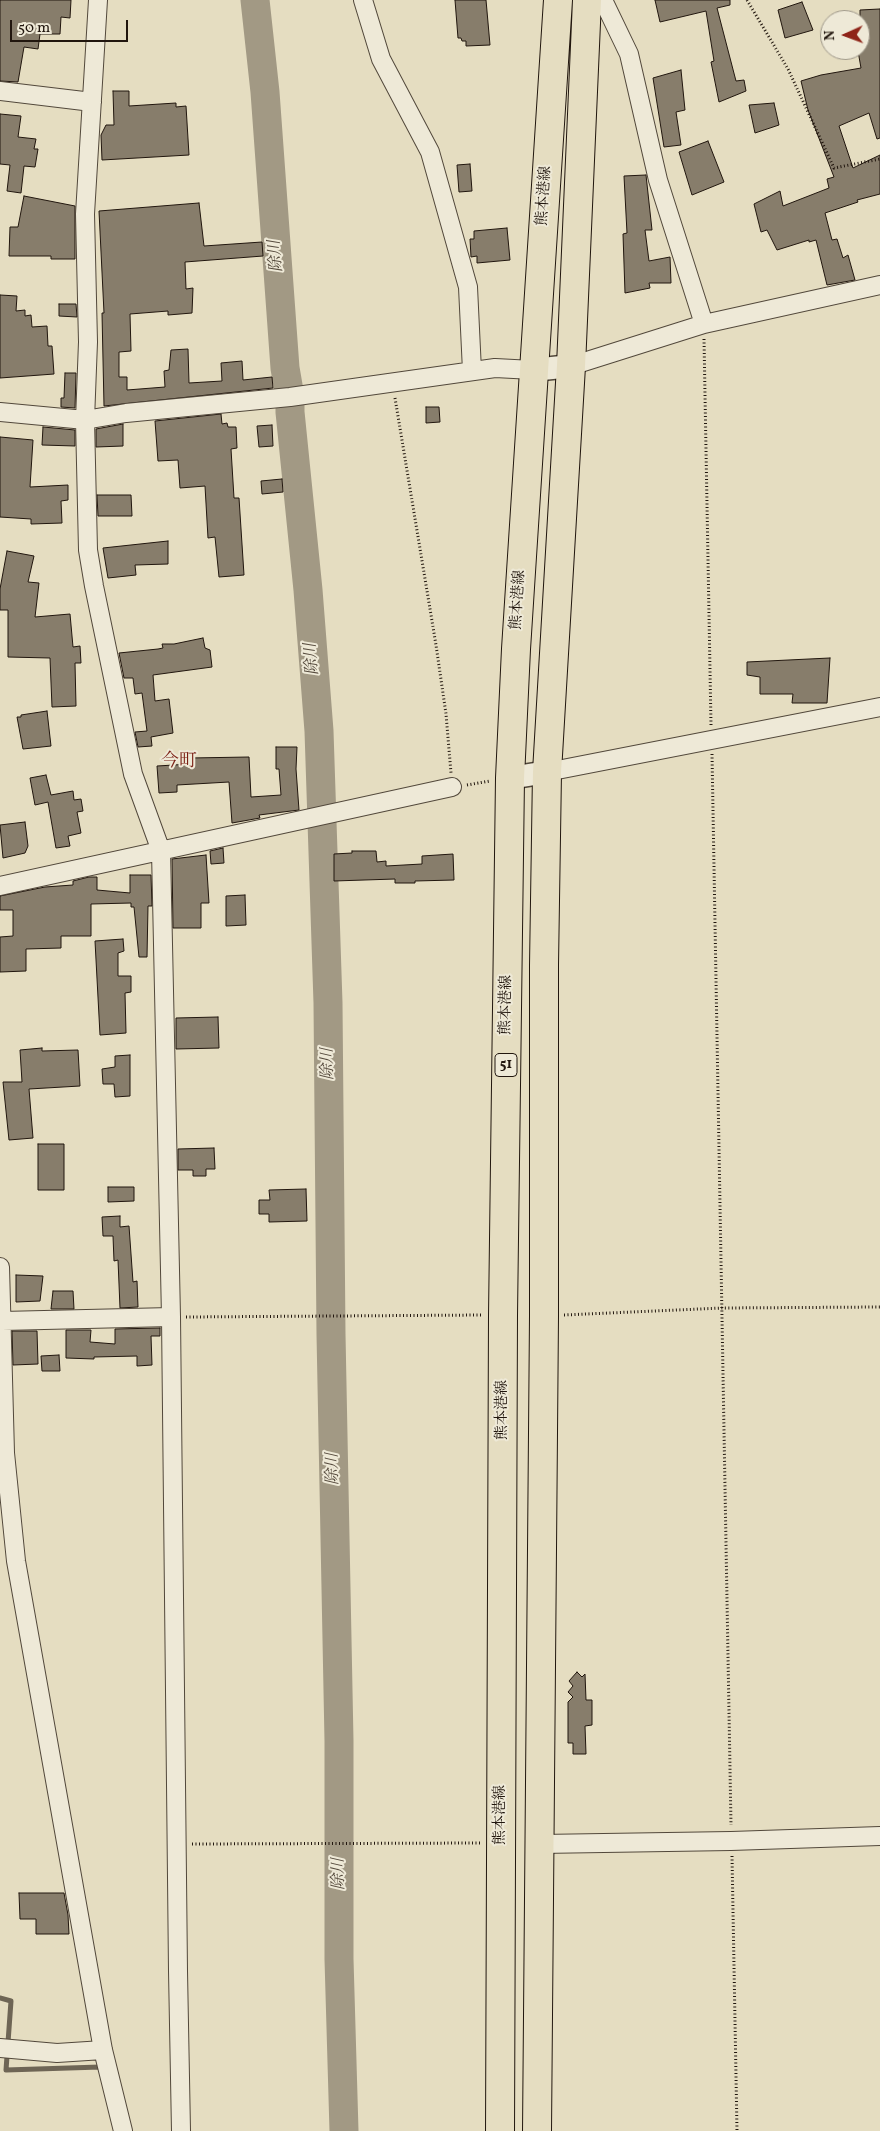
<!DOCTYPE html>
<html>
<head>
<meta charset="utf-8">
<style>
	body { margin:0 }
	#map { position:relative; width:880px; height:2131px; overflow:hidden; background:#e5ddc1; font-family:Vollkorn,serif }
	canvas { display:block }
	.north { position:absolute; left:820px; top:10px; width:50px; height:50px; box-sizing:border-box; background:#eee9d7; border:1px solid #9c9587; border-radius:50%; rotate:268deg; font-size:14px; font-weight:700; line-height:20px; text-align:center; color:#21160e }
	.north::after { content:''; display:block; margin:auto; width:18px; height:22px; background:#8f2418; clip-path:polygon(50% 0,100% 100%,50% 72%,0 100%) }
	.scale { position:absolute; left:10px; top:20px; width:118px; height:22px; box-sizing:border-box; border:2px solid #21160e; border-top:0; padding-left:6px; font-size:15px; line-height:18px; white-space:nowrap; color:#21160e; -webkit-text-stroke:4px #eee9d7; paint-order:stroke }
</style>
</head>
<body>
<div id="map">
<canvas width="880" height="2131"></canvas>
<div class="north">N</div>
<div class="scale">50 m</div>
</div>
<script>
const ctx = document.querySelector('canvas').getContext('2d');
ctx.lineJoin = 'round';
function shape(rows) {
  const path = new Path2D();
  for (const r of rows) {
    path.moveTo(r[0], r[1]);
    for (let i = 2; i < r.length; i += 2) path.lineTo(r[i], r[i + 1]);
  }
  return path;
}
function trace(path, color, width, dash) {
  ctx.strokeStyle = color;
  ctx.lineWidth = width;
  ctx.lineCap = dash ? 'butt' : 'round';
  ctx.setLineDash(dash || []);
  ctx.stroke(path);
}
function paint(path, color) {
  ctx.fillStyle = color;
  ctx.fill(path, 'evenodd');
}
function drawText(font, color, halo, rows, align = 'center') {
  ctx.font = font + ' Vollkorn,"Noto Serif JP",serif';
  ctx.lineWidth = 4;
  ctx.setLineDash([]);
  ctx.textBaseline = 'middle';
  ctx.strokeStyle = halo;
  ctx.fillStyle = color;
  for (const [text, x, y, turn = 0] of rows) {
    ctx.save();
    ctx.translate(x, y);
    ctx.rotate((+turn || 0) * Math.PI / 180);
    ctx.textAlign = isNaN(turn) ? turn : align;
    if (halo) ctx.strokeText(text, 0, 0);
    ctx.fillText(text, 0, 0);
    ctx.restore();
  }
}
const stream = shape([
	[0,1998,11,2001,6,2070,100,2067,101,2071]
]);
const river = shape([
	[255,0,265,92,285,368,290,397,290,412,308,590,319,731,328,1003,331,1334,339,1741,339,1959,344,2131]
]);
const building = shape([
	[0,0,71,0,70,18,61,17,60,34,40,34,38,49,24,47,18,82,0,81,0,0],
	[455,0,486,0,490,45,466,46,466,41,462,41,461,38,458,38,455,0],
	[655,0,730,0,730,5,717,8,736,81,744,80,746,91,719,102,711,62,714,61,706,11,660,22,655,0],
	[802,2,813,30,785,38,778,10,802,2],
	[880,9,880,138,877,139,869,113,839,126,853,168,880,155,880,194,857,200,858,202,825,213,832,240,837,239,843,258,848,255,855,280,827,285,816,240,809,242,809,240,777,250,767,230,761,232,754,204,780,191,783,206,829,188,827,179,834,177,808,110,801,81,821,75,861,68,858,51,860,51,860,10,880,9],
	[681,70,685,110,676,112,681,145,664,147,653,78,681,70],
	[113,91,129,91,129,106,176,103,176,107,186,106,189,155,102,160,101,135,106,125,114,125,113,91],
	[774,103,779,125,755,133,749,105,774,103],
	[0,114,21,116,18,137,36,139,34,149,38,149,35,167,24,166,21,193,7,191,10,165,0,164,0,114],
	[708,141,724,182,692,195,679,152,708,141],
	[470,164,472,191,459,192,457,165,470,164],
	[646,175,652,230,645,230,649,261,670,257,671,283,649,283,650,288,625,293,623,234,627,233,624,176,646,175],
	[24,196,75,206,75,259,51,259,51,256,9,256,10,227,18,227,24,196],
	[199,203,204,246,262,242,263,256,185,262,186,289,193,288,192,313,168,315,168,311,130,314,131,351,119,352,119,377,127,377,127,390,165,387,164,371,169,370,171,350,188,349,189,383,222,381,221,363,242,361,243,380,272,377,273,388,104,406,102,313,104,313,99,211,199,203],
	[507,228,510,260,477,263,477,256,471,257,470,239,474,239,474,231,507,228],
	[0,295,17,296,16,311,25,310,25,316,31,315,32,327,47,326,48,346,52,346,54,374,0,378,0,295],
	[59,304,76,304,77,317,59,316,59,304],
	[65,373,76,373,75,408,61,407,61,398,64,398,65,373],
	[426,407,439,407,440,422,426,423,426,407],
	[221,414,222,424,227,423,228,427,236,427,237,448,231,449,234,498,239,498,244,575,219,577,215,537,208,538,205,486,180,488,178,460,158,461,155,421,221,414],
	[123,424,123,446,96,447,96,429,123,424],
	[272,425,273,446,259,447,257,426,272,425],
	[43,427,75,430,75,446,42,445,43,427],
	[0,437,33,440,30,487,68,485,68,500,61,501,62,523,31,524,31,519,0,517,0,437],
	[282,479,283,492,262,494,261,481,282,479],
	[97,495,131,495,132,516,98,516,97,495],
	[168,541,168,564,135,565,136,575,108,578,103,548,168,541],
	[7,551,34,556,28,582,39,583,35,617,70,614,73,647,80,646,81,663,75,663,76,706,52,707,50,658,8,657,8,610,0,610,0,589,7,551],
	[203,638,205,648,210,650,212,667,153,675,155,701,169,699,173,733,151,737,152,746,138,747,135,732,147,731,142,693,135,694,133,678,124,678,119,653,158,649,163,648,162,644,174,644,203,638],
	[830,658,827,703,792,703,793,694,760,694,760,677,747,675,747,662,830,658],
	[47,711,51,746,23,749,17,717,21,717,21,715,47,711],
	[276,747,297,747,296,769,299,810,259,815,260,818,232,823,229,782,177,785,177,792,159,793,157,766,191,764,190,758,249,757,251,797,281,795,279,769,276,769,276,747],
	[46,775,51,795,73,791,74,800,81,799,83,811,77,812,81,833,68,836,70,846,56,848,48,802,35,805,30,778,46,775],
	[25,822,28,846,25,853,3,858,0,825,25,822],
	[223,848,224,863,211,864,210,851,223,848],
	[352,851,376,851,377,862,386,861,386,866,422,864,422,856,453,854,454,880,415,881,415,883,395,883,395,879,334,881,334,854,352,853,352,851],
	[206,855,209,903,201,903,201,928,173,928,172,859,206,855],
	[130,875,151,875,152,906,148,906,147,957,139,957,134,907,131,907,131,903,91,904,91,936,61,936,61,948,26,949,26,971,0,972,0,937,13,936,13,910,0,910,0,896,45,887,73,885,73,881,89,877,97,877,97,890,130,893,130,875],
	[245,895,246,925,226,926,226,896,245,895],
	[123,939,124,951,118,953,118,976,131,976,131,992,125,993,126,1033,100,1035,95,941,123,939],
	[218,1017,219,1048,176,1049,176,1018,218,1017],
	[42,1048,42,1051,78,1050,80,1086,29,1089,33,1138,9,1140,3,1082,22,1082,20,1050,42,1048],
	[130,1055,130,1096,115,1097,114,1084,103,1084,102,1069,115,1067,115,1056,130,1055],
	[38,1144,64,1144,64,1190,38,1190,38,1144],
	[214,1148,215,1169,206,1169,206,1176,193,1176,193,1170,178,1170,178,1149,214,1148],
	[108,1187,134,1187,134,1201,108,1202,108,1187],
	[306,1189,307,1221,269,1222,269,1214,259,1214,259,1200,270,1200,269,1190,306,1189],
	[120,1216,120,1227,129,1226,133,1282,137,1281,138,1307,120,1308,118,1260,114,1261,113,1236,103,1236,102,1217,120,1216],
	[16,1275,43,1276,40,1301,16,1302,16,1275],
	[53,1291,73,1291,74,1309,51,1309,53,1291],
	[160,1328,160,1336,151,1336,152,1365,137,1366,137,1356,94,1357,94,1359,66,1358,66,1330,91,1330,90,1342,115,1344,115,1329,160,1328],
	[12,1331,37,1331,38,1364,13,1365,12,1331],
	[59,1355,60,1371,42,1371,41,1356,59,1355],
	[577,1672,582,1677,585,1674,586,1700,592,1700,592,1725,585,1726,586,1754,573,1754,573,1743,568,1743,568,1702,573,1697,568,1692,573,1686,569,1681,577,1672],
	[19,1893,64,1893,68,1915,69,1934,36,1934,36,1919,20,1919,19,1893]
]);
const path = shape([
	[747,0,788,69,834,168,880,159],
	[704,339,711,725],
	[395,398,436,645,446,714,451,773],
	[712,754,731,1825],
	[467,785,490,781],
	[564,1315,722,1308,880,1307],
	[186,1317,482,1315],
	[192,1844,481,1843],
	[732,1856,737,2131]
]);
const minor = shape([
	[98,0,85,214,88,342,85,420,88,550,94,586,133,774,161,851,171,1317,178,1971,181,2131],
	[363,0,381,59,430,152,468,287,472,371],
	[603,0,629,54,658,180,704,324],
	[0,91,92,102],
	[571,366,704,324,880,285],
	[0,412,85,420,126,413,290,397,495,368,533,370],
	[547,772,880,707],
	[0,886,452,787],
	[0,1267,5,1453,3,1464],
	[2,1321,171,1317],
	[5,1453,16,1561,103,2050,123,2131],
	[540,1844,731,1841,880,1836],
	[0,2048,57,2053,103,2050]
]);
const tertiary = shape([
	[533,370,571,366],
	[510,778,547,772]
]);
const primary = shape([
	[500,2131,503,1315,510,778,516,649,558,0],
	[537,2131,544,1316,544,965,547,772,571,366,587,0]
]);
const shields = [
	[506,1065,22]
];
const shieldNames = [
	["51",506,1065]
];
const streetNames = [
	["熊本港線",545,196,-86],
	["熊本港線",519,600,-86],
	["熊本港線",507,1005,-89],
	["熊本港線",503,1410,-90],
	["熊本港線",501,1815,-90]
];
const waterNames = [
	["除川",277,256,-95],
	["除川",313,659,-95],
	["除川",329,1064,-91],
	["除川",334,1469,-91],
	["除川",340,1874,-91]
];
const quarterNames = [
	["今町",179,763]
];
trace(stream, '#6e6555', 5);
trace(river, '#a29984', 29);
paint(building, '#877d6b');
trace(building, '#21160e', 1);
trace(minor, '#52483b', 20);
trace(tertiary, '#52483b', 25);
trace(primary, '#21160e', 30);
trace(path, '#21160e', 3, [1, 2.5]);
trace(minor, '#eee9d7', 18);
trace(tertiary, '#eee9d7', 22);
trace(primary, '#e5ddc1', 28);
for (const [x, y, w] of shields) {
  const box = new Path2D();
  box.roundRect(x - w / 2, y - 11.5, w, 23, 4);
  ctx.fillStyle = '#eee9d7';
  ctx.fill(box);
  trace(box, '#21160e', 1);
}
drawText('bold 14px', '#21160e', null, shieldNames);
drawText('15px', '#21160e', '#eee9d7', streetNames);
drawText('italic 16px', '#554a3d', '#eee9d7', waterNames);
drawText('18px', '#7a1f14', '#eee9d7', quarterNames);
</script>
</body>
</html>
